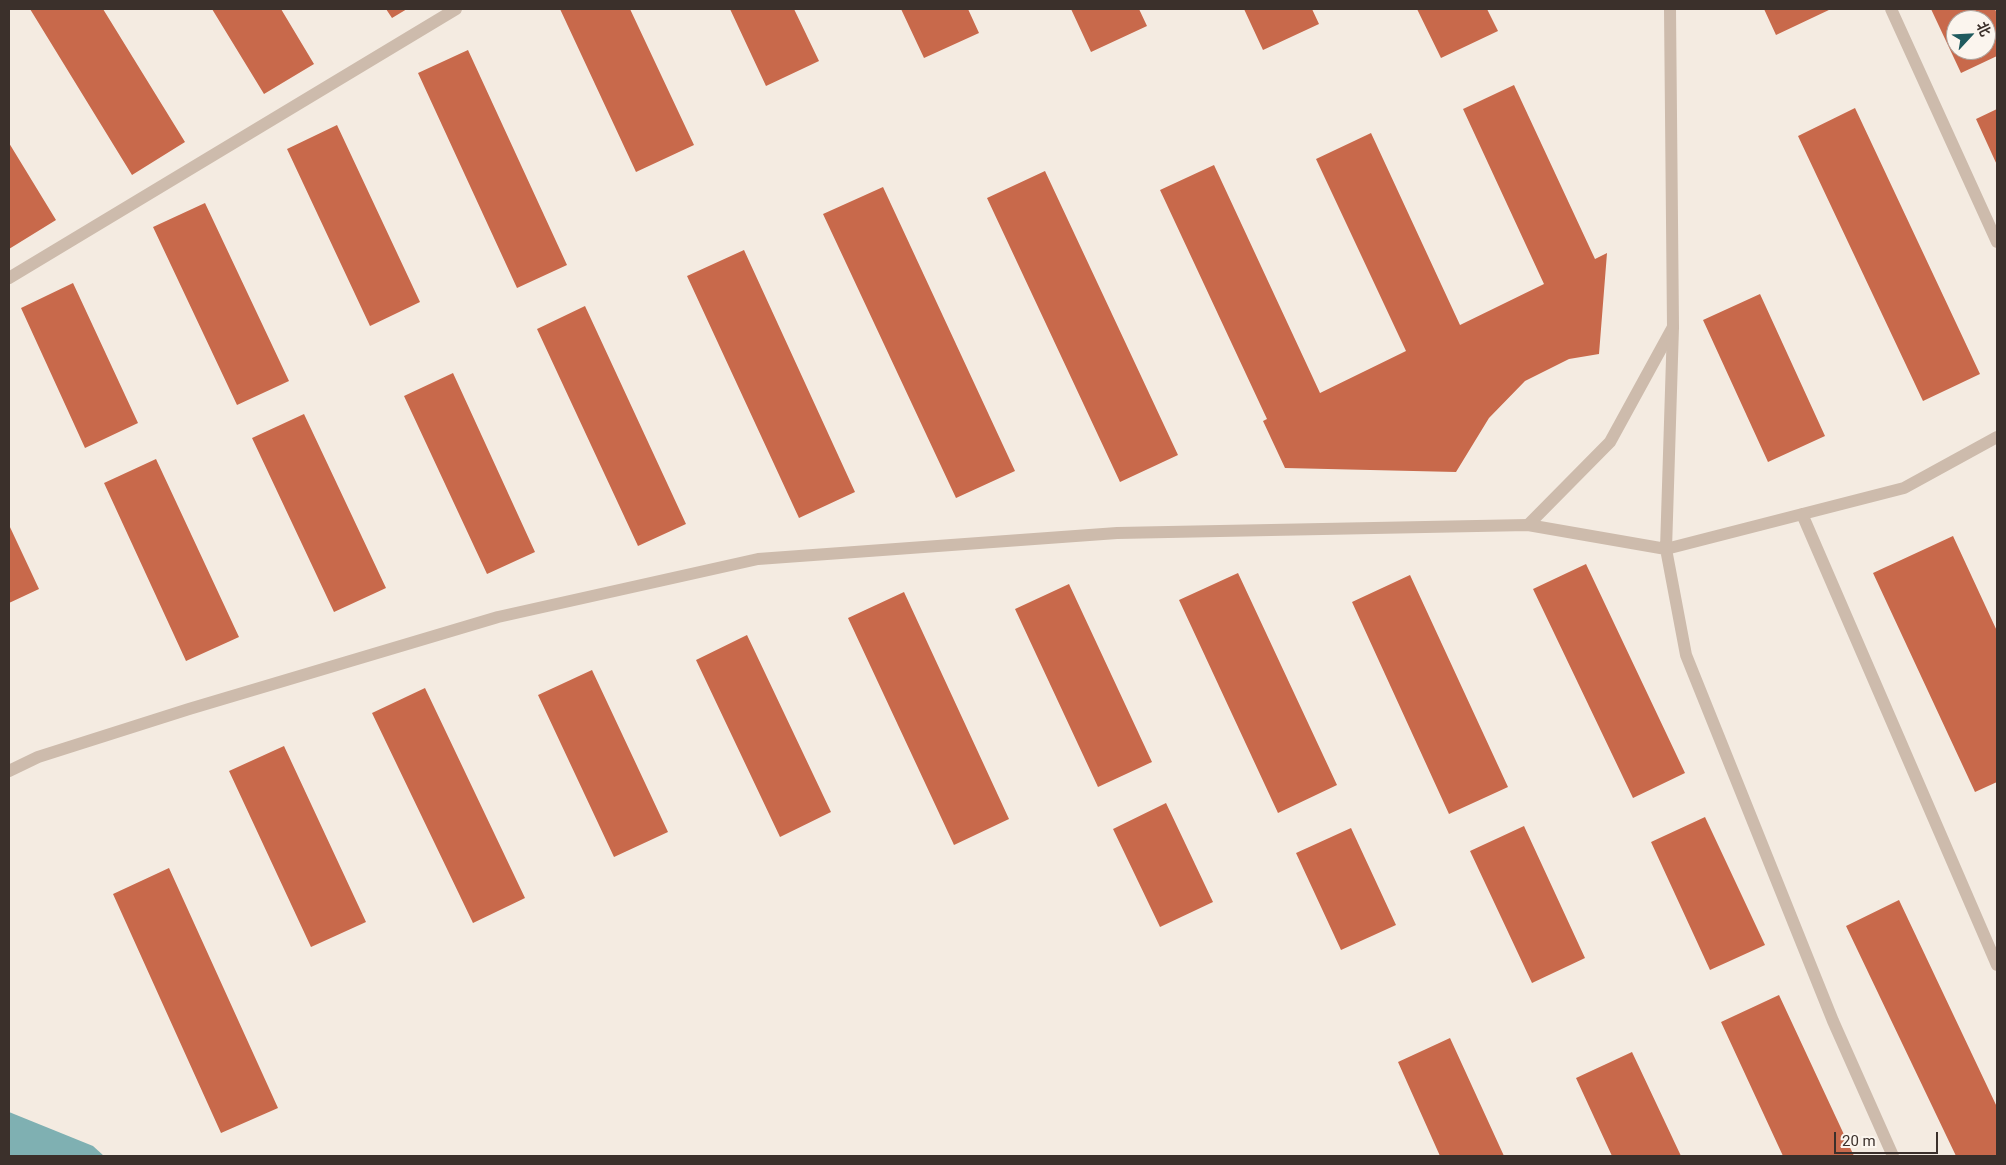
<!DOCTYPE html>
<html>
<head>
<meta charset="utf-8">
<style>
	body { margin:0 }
	#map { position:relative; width:2006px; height:1165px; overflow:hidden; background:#f4ebe1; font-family:Roboto,"Noto Sans SC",sans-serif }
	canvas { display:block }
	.frame { position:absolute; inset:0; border:10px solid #3b302b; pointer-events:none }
	.north { position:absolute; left:1946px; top:10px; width:50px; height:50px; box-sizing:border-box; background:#fbf5ee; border:1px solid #aea6a0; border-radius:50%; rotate:65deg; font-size:14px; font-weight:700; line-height:20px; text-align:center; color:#3b302b }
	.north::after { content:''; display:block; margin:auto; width:18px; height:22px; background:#1f5a5e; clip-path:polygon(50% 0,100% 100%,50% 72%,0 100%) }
	.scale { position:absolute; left:1834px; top:1132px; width:104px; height:22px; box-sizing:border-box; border:2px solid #3b302b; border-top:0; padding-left:6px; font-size:15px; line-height:18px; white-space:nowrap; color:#3b302b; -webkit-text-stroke:4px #fbf5ee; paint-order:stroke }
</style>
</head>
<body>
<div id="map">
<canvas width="2006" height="1165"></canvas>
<div class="frame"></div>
<div class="north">北</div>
<div class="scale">20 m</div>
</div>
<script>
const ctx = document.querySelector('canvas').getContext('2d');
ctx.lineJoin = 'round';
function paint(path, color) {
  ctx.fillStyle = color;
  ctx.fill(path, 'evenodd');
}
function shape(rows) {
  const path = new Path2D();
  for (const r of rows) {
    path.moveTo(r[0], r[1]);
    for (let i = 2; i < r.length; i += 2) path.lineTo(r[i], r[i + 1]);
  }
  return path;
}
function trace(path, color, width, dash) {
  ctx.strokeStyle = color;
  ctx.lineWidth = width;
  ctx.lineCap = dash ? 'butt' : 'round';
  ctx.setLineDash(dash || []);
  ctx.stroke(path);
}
const water = shape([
	[9,1112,93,1146,104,1156,9,1156]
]);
const building = shape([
	[30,9,103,9,185,142,132,175],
	[212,9,281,9,314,64,264,94],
	[386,9,407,9,392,18],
	[560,9,630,9,694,145,636,172],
	[730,9,794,9,819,61,766,86],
	[901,9,968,9,979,33,924,58],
	[1071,9,1139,9,1147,26,1091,52],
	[1244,9,1312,9,1319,24,1263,50],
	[1417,9,1487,9,1498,31,1441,58],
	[1764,9,1831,9,1776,35],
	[1931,9,1995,9,1997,14,1997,56,1961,73],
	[1956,20,1986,20,1986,50,1956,50],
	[468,50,567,265,517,288,418,73],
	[1514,85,1595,259,1607,253,1599,354,1569,359,1525,381,1489,418,1456,472,1285,468,1263,421,1267,419,1160,190,1214,165,1320,393,1406,351,1316,159,1371,133,1460,325,1544,284,1463,109],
	[1855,108,1980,374,1923,401,1798,136],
	[1997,109,1997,165,1976,119],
	[337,125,420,302,370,326,287,149],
	[9,143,56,220,9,249],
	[1045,171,1178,455,1120,482,987,198],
	[883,187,1015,471,956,498,823,214],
	[205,203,289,381,237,405,153,227],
	[744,250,855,492,799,518,687,276],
	[73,283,138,423,85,448,21,308],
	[1760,294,1825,436,1768,462,1703,320],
	[585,306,686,524,638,546,537,329],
	[453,373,535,552,487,574,404,396],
	[304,414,386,588,334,612,252,438],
	[156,459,239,637,186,661,104,483],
	[9,525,39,589,9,603],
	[1953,536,1997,631,1997,782,1975,792,1873,573],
	[1586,564,1685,773,1633,798,1533,589],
	[1238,573,1337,785,1278,813,1179,600],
	[1410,575,1508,787,1449,814,1352,602],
	[1069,584,1152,762,1098,787,1015,609],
	[904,592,1009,819,954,845,848,618],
	[747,635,831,812,780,837,696,660],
	[592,670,668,832,614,857,538,695],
	[425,688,525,898,473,923,372,713],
	[284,746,366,922,311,947,229,771],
	[1166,803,1213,902,1160,927,1113,829],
	[1705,817,1765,945,1710,970,1651,842],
	[1524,826,1585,958,1532,983,1470,851],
	[1351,828,1396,925,1341,950,1296,853],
	[169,868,278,1108,221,1133,113,894],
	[1899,900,1997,1107,1997,1156,1956,1156,1846,926],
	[1779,995,1854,1156,1783,1156,1721,1022],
	[1450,1038,1504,1156,1440,1156,1398,1062],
	[1632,1052,1681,1156,1612,1156,1576,1078]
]);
const lane = shape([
	[1891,9,1997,242],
	[9,278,456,9],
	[1802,514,1997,965],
	[1528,525,1610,442,1673,327],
	[1666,549,1904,488,1997,437]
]);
const street = shape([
	[1670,9,1673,327,1666,549,1686,655,1833,1021,1893,1156],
	[9,771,38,757,189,709,498,617,758,559,1117,533,1528,525,1666,549]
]);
paint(water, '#7fb0b2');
paint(building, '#c8694b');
trace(lane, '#cdbbac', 12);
trace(street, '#cdbbac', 12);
</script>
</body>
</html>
